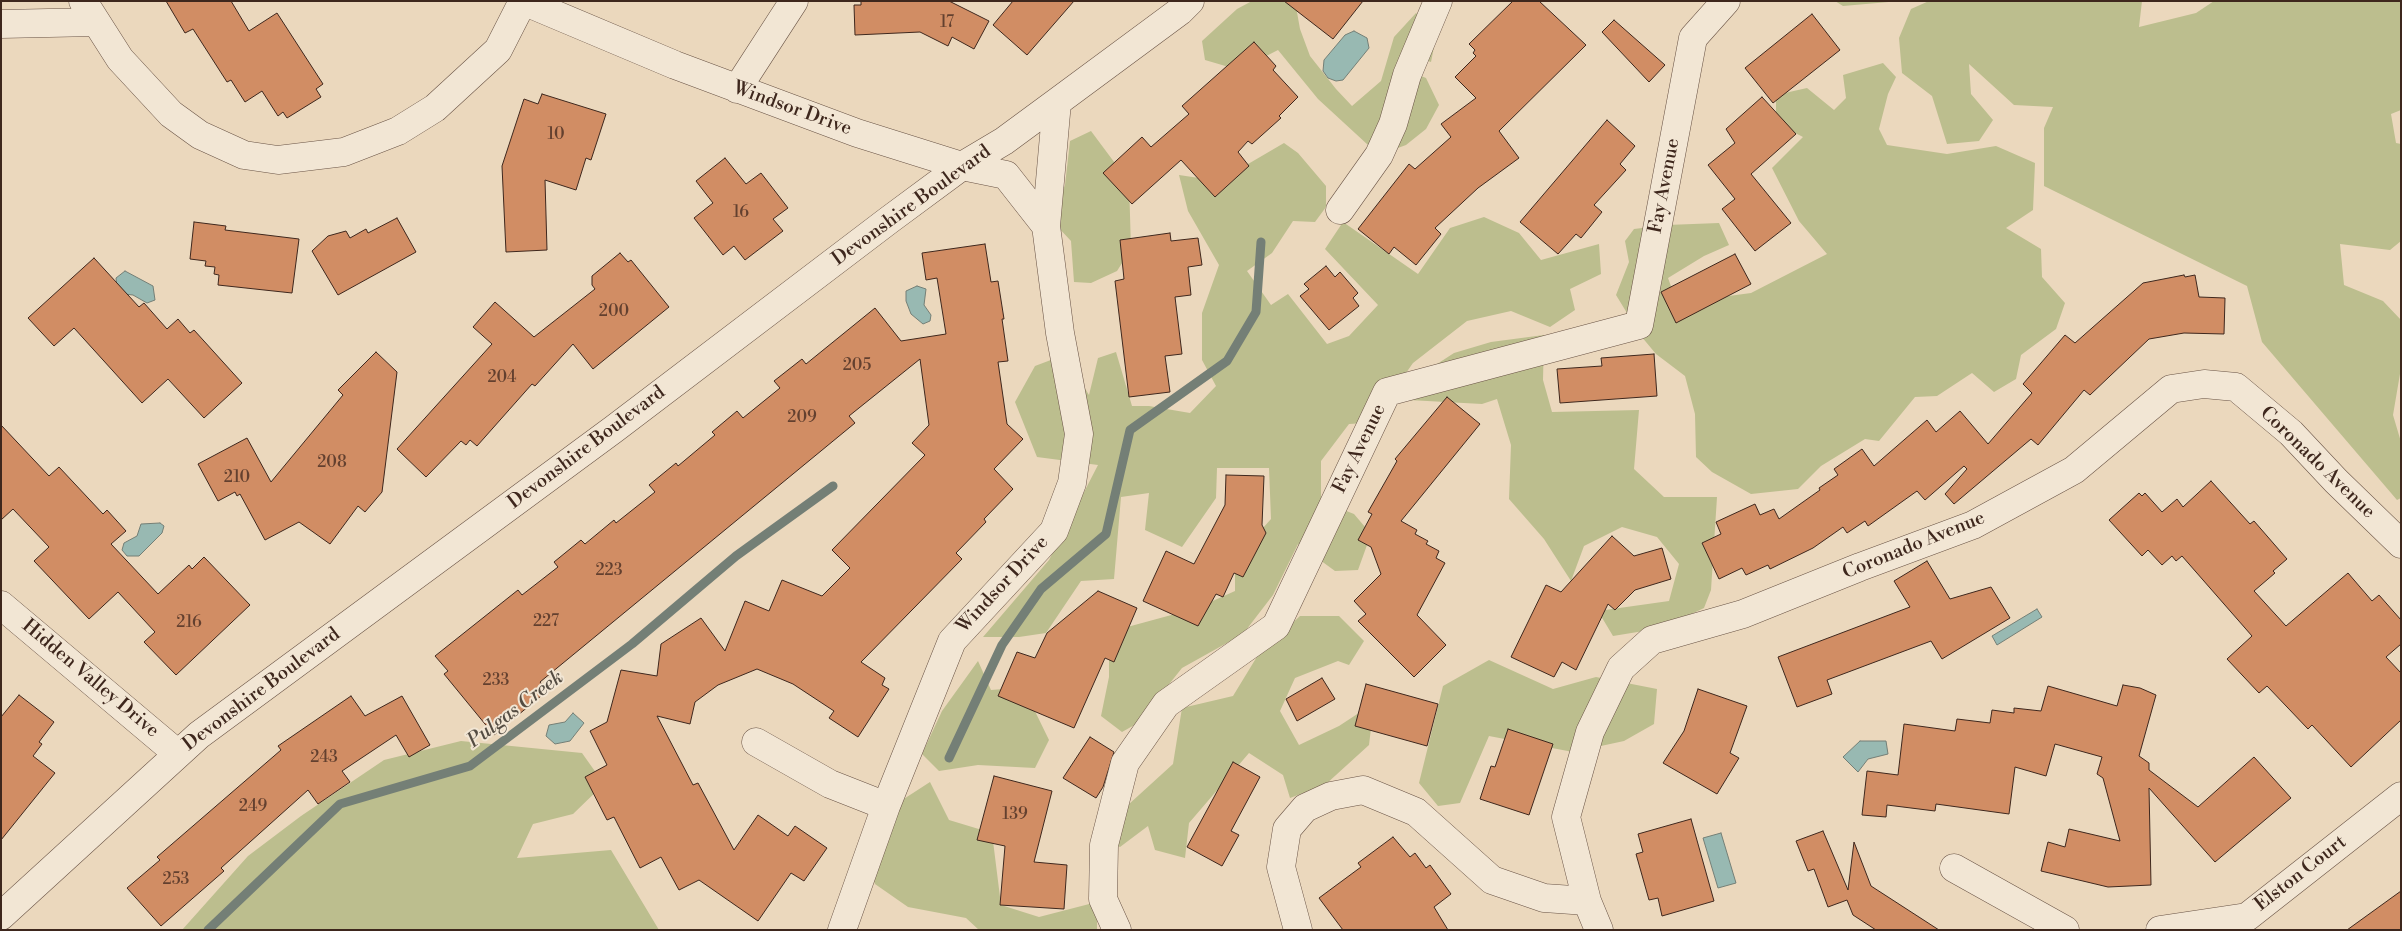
<!DOCTYPE html>
<html>
<head>
<meta charset="utf-8">
<style>
	body { margin:0 }
	#map { position:relative; width:2402px; height:931px; overflow:hidden; background:#ebd8bd; font-family:"Libre Bodoni",serif }
	canvas { display:block }
	.frame { position:absolute; inset:0; border:2px solid #3e271d; pointer-events:none }
</style>
</head>
<body>
<div id="map">
<canvas width="2402" height="931"></canvas>
<div class="frame"></div>
</div>
<script>
const ctx = document.querySelector('canvas').getContext('2d');
ctx.lineJoin = 'round';
function paint(path, color) {
  ctx.fillStyle = color;
  ctx.fill(path, 'evenodd');
}
function shape(rows) {
  const path = new Path2D();
  for (const r of rows) {
    path.moveTo(r[0], r[1]);
    for (let i = 2; i < r.length; i += 2) path.lineTo(r[i], r[i + 1]);
  }
  return path;
}
function trace(path, color, width, dash) {
  ctx.strokeStyle = color;
  ctx.lineWidth = width;
  ctx.lineCap = dash ? 'butt' : 'round';
  ctx.setLineDash(dash || []);
  ctx.stroke(path);
}
function drawText(font, color, halo, rows, align = 'center') {
  ctx.font = font + ' "Libre Bodoni",serif';
  ctx.lineWidth = 4;
  ctx.setLineDash([]);
  ctx.textBaseline = 'middle';
  ctx.strokeStyle = halo;
  ctx.fillStyle = color;
  for (const [text, x, y, turn = 0] of rows) {
    ctx.save();
    ctx.translate(x, y);
    ctx.rotate((+turn || 0) * Math.PI / 180);
    ctx.textAlign = isNaN(turn) ? turn : align;
    if (halo) ctx.strokeText(text, 0, 0);
    ctx.fillText(text, 0, 0);
    ctx.restore();
  }
}
const green = shape([
	[1252,1,1295,1,1300,29,1310,56,1336,89,1352,106,1381,81,1394,37,1416,13,1437,32,1431,62,1403,52,1397,66,1426,78,1439,105,1426,129,1406,145,1395,149,1368,145,1318,99,1278,50,1239,70,1205,60,1202,41,1237,9],
	[1835,1,1900,1,1843,6],
	[1929,1,2142,1,2139,27,2196,13,2214,1,2401,1,2401,110,2391,114,2396,143,2401,144,2401,241,2390,250,2340,244,2344,285,2383,301,2401,320,2401,368,2393,415,2401,442,2401,498,2397,500,2262,342,2247,286,2044,186,2044,128,2053,107,2014,105,1969,64,1971,94,1993,120,1979,141,1947,144,1932,96,1902,73,1899,38,1911,9],
	[1883,63,1896,77,1888,94,1879,129,1887,145,1947,154,1996,146,2035,163,2033,210,2006,228,2041,249,2042,277,2065,303,2056,329,2021,355,2016,379,1994,392,1972,373,1937,396,1915,397,1879,441,1865,439,1821,466,1798,489,1751,494,1712,472,1696,457,1695,414,1685,376,1656,354,1641,336,1616,295,1629,262,1625,241,1634,229,1667,225,1719,223,1729,245,1704,256,1668,278,1677,303,1751,293,1827,254,1799,221,1772,168,1803,137,1776,123,1776,95,1807,88,1834,110,1846,98,1843,75],
	[1091,131,1129,182,1131,249,1117,271,1091,283,1074,282,1071,241,1057,226,1056,206,1065,185,1070,141],
	[1284,143,1298,153,1326,186,1326,207,1315,222,1293,221,1272,253,1247,271,1271,305,1288,294,1327,344,1349,336,1378,305,1325,249,1343,222,1418,274,1450,228,1484,217,1519,233,1541,260,1599,244,1601,274,1570,289,1575,310,1550,327,1511,311,1467,321,1413,363,1401,380,1383,422,1349,424,1321,461,1321,501,1354,514,1371,534,1358,570,1335,571,1298,544,1273,595,1243,634,1182,668,1138,723,1122,732,1101,716,1109,677,1109,632,1197,608,1235,591,1235,559,1271,519,1269,468,1217,468,1216,498,1182,547,1145,530,1149,493,1121,497,1114,579,1081,581,1046,633,1019,637,983,637,1049,560,1098,465,1037,457,1015,402,1035,366,1064,355,1089,395,1098,358,1116,352,1132,406,1149,406,1190,413,1216,386,1202,360,1202,313,1219,265,1188,211,1179,175,1219,181],
	[1544,335,1543,380,1552,412,1639,410,1634,469,1664,497,1717,497,1711,590,1704,608,1662,628,1613,636,1598,611,1669,601,1679,564,1657,537,1622,527,1584,546,1571,581,1544,539,1509,499,1511,445,1497,399,1482,404,1409,400,1434,366,1454,353,1491,342],
	[1300,616,1339,616,1364,641,1349,665,1338,661,1295,678,1280,711,1299,745,1339,726,1374,703,1369,745,1325,785,1290,798,1283,775,1249,753,1189,823,1185,858,1155,850,1148,826,1120,847,1095,835,1173,764,1182,708,1233,696,1258,655],
	[1489,660,1553,689,1596,677,1657,689,1654,724,1624,741,1573,752,1489,736,1460,803,1438,806,1419,783,1443,686],
	[978,661,991,690,1016,688,1029,699,1049,740,1035,768,978,765,939,771,922,754,942,711],
	[461,741,582,753,604,784,573,814,533,824,517,858,611,850,659,930,182,930,248,856,301,816,384,760],
	[930,782,949,820,992,833,1001,905,1039,917,1097,902,1097,929,979,930,966,918,908,907,875,884,861,846,896,804]
]);
const water = shape([
	[1354,31,1367,38,1369,48,1343,80,1336,81,1328,78,1323,71,1324,60,1345,35,1354,31],
	[125,271,153,286,155,300,147,303,133,295,124,294,117,288,116,278,125,271],
	[917,286,926,289,924,305,931,315,930,321,923,324,911,314,906,301,906,291,917,286],
	[160,523,164,526,162,533,139,556,127,556,122,550,124,543,137,536,141,524,160,523],
	[2037,609,2042,617,1997,645,1992,636,2037,609],
	[573,713,584,723,570,741,555,744,546,736,549,725,565,722,573,713],
	[1860,741,1886,741,1888,754,1868,759,1858,772,1843,757,1860,741],
	[1721,833,1736,883,1718,888,1703,838,1721,833]
]);
const stream = shape([
	[949,758,1002,645,1041,589,1106,534,1130,430,1227,361,1256,312,1261,242],
	[208,930,340,804,470,766,632,644,736,556,833,486]
]);
const building = shape([
	[166,1,231,1,249,31,277,13,323,84,316,89,321,97,287,118,283,112,278,116,262,91,245,102,231,80,227,82,193,29,185,33,166,1],
	[861,1,949,1,989,21,974,49,952,37,948,46,920,32,855,35,854,5,861,5,861,1],
	[1013,1,1074,1,1027,55,993,25,1013,1],
	[1284,1,1363,1,1333,39,1284,1],
	[1513,1,1539,1,1586,45,1499,131,1519,158,1478,188,1435,228,1441,234,1416,265,1394,247,1389,254,1358,229,1409,164,1415,169,1451,137,1441,124,1476,98,1455,77,1476,56,1473,53,1475,50,1469,44,1513,1],
	[1812,14,1840,50,1773,103,1745,68,1812,14],
	[1614,20,1665,65,1649,82,1602,32,1614,20],
	[1254,42,1276,66,1273,70,1298,97,1279,116,1281,118,1252,144,1248,141,1238,152,1249,166,1215,197,1181,160,1132,204,1103,173,1142,137,1151,147,1189,114,1182,106,1254,42],
	[542,94,606,114,591,160,586,158,576,190,545,180,547,250,506,252,502,166,524,99,538,104,542,94],
	[1762,97,1796,134,1751,174,1791,223,1755,251,1722,209,1735,199,1708,165,1735,143,1726,129,1762,97],
	[1607,120,1635,146,1620,164,1626,170,1594,205,1602,212,1581,238,1576,234,1558,254,1520,222,1607,120],
	[725,158,746,184,761,173,788,208,773,219,783,231,745,260,734,246,723,255,694,218,713,203,696,181,725,158],
	[397,218,416,252,338,295,312,251,328,236,346,231,350,238,366,229,368,233,397,218],
	[194,222,226,226,225,230,299,239,292,293,218,285,219,275,214,274,215,267,205,266,206,261,190,259,194,222],
	[1170,233,1171,241,1198,238,1202,265,1188,267,1191,295,1175,297,1182,354,1165,356,1170,392,1129,397,1115,281,1124,279,1120,240,1170,233],
	[985,244,991,282,998,281,1004,319,1002,319,1008,361,998,362,1007,424,1023,439,994,469,1013,489,984,519,986,522,956,553,962,559,861,662,885,678,882,685,889,689,858,737,829,718,834,711,793,684,757,669,718,685,695,702,690,724,657,716,693,785,698,783,734,850,758,815,788,836,795,826,827,848,804,881,791,873,758,921,699,880,679,890,661,857,640,868,614,817,607,820,585,777,607,765,590,731,607,722,621,670,657,676,661,644,701,618,725,651,745,601,769,611,782,580,822,596,850,568,832,550,925,455,912,443,929,425,920,359,849,416,855,423,540,682,547,691,494,735,444,674,448,671,435,656,518,590,522,595,558,567,554,562,581,540,585,544,614,520,616,523,655,492,649,485,676,463,678,466,715,435,712,432,737,411,743,418,780,388,774,381,802,359,806,364,875,308,901,341,946,334,937,278,926,280,922,253,985,244],
	[620,253,628,262,631,260,669,307,593,369,573,344,535,386,532,384,477,446,470,440,466,445,461,441,426,477,397,449,492,344,473,327,495,302,534,337,595,289,592,285,592,276,620,253],
	[1735,254,1751,284,1676,323,1661,292,1735,254],
	[94,258,139,307,144,303,167,329,178,319,190,333,194,330,242,383,204,418,168,379,142,403,74,328,54,346,28,318,94,258],
	[1326,266,1335,277,1340,272,1358,293,1353,298,1359,306,1329,330,1300,296,1309,289,1304,284,1326,266],
	[2184,275,2185,277,2195,275,2199,297,2225,298,2224,334,2184,333,2149,339,2090,395,2084,390,2038,445,2031,439,1954,504,1945,494,1967,469,1964,466,1925,500,1917,491,1868,526,1865,521,1847,533,1843,527,1813,548,1770,569,1768,565,1746,575,1742,568,1719,579,1702,543,1721,534,1716,522,1755,504,1760,515,1774,509,1779,519,1820,490,1819,488,1838,475,1834,469,1862,449,1874,466,1927,420,1936,432,1960,411,1988,444,2032,393,2023,384,2065,335,2075,343,2143,283,2184,275],
	[376,352,397,372,382,492,365,512,358,506,330,544,299,522,265,540,240,494,237,496,235,492,218,501,198,464,247,438,271,482,343,395,338,390,376,352],
	[1654,354,1657,396,1560,403,1557,369,1602,366,1601,358,1654,354],
	[1447,397,1480,424,1401,521,1417,530,1415,534,1428,541,1426,544,1439,551,1436,558,1445,563,1417,615,1446,645,1414,677,1358,621,1366,614,1354,601,1381,574,1371,547,1358,540,1372,514,1368,512,1397,461,1395,459,1447,397],
	[1,425,49,476,59,467,103,514,107,510,126,531,111,544,158,594,189,565,192,569,204,557,250,605,176,675,144,642,155,632,118,592,89,619,34,561,49,547,13,509,1,520,1,425],
	[1226,475,1264,476,1262,525,1266,533,1243,577,1234,573,1223,597,1216,594,1198,626,1143,601,1166,551,1194,564,1225,505,1226,475],
	[2211,481,2250,524,2254,521,2287,559,2273,571,2275,573,2254,591,2286,626,2348,573,2372,601,2379,595,2401,620,2401,644,2386,657,2401,673,2401,720,2351,767,2312,725,2308,729,2267,686,2259,693,2227,659,2252,636,2182,556,2176,561,2172,556,2162,565,2148,550,2142,556,2109,520,2139,493,2142,496,2145,493,2162,512,2177,499,2183,507,2211,481],
	[1612,536,1634,556,1662,548,1671,579,1635,590,1615,610,1608,604,1576,670,1562,662,1554,677,1511,657,1546,585,1561,592,1612,536],
	[1927,561,1950,599,1991,587,2010,618,1942,659,1931,641,1827,680,1832,694,1797,707,1778,657,1910,607,1894,581,1927,561],
	[1098,591,1137,608,1114,662,1105,658,1074,728,998,696,1017,652,1035,658,1047,633,1098,591],
	[1322,678,1335,699,1297,721,1286,699,1322,678],
	[1366,684,1438,704,1427,746,1355,726,1366,684],
	[2123,685,2140,688,2156,695,2139,756,2149,763,2149,770,2198,807,2254,757,2291,798,2215,862,2149,788,2151,885,2108,887,2041,871,2048,842,2065,847,2069,829,2120,841,2103,778,2097,774,2102,757,2055,744,2046,776,2015,767,2009,814,1936,804,1935,811,1887,805,1886,817,1862,815,1867,771,1898,775,1904,724,1955,731,1957,719,1990,723,1992,710,2014,713,2014,708,2041,711,2048,686,2117,706,2123,685],
	[1698,689,1747,706,1730,753,1739,758,1717,794,1663,763,1684,731,1698,689],
	[19,695,54,722,39,742,42,744,33,756,55,773,1,840,1,717,19,695],
	[351,696,365,716,402,696,430,745,409,757,396,735,342,771,350,782,318,804,308,790,221,868,224,871,161,926,127,888,160,860,157,857,281,750,278,746,351,696],
	[1508,729,1553,744,1529,815,1480,799,1491,766,1495,767,1508,729],
	[1090,737,1114,752,1103,787,1096,798,1063,778,1090,737],
	[1233,762,1260,777,1231,831,1239,835,1222,866,1187,847,1233,762],
	[994,776,1052,791,1034,862,1067,865,1064,909,1000,905,1005,846,977,840,994,776],
	[1691,819,1714,901,1662,916,1658,898,1649,900,1636,854,1643,852,1638,834,1691,819],
	[1823,831,1848,890,1854,842,1871,886,1939,930,1876,930,1853,915,1847,900,1828,907,1814,869,1808,871,1796,841,1823,831],
	[1393,837,1410,857,1415,853,1426,868,1430,865,1451,894,1434,907,1448,930,1343,930,1319,898,1361,867,1358,863,1393,837],
	[2401,891,2401,930,2347,930,2401,891]
]);
const minor = shape([
	[83,1,120,59,171,114,200,135,244,155,278,160,344,152,398,131,435,108,498,50,523,1],
	[523,1,675,65,857,133,962,166,1006,175,1046,226,1060,333,1079,434,1072,483,1054,531,952,641,886,806,842,930],
	[1,24,96,22],
	[737,89,794,1],
	[1340,210,1379,155,1393,124,1407,75,1438,1],
	[1046,226,1057,102],
	[1,605,178,754],
	[756,742,830,784,886,806],
	[1954,868,2065,930],
	[1,916,199,735,614,429,889,220,962,166,1004,141,1057,102,1180,11,1190,1],
	[1117,930,1103,899,1104,845,1125,763,1166,704,1276,626,1387,392,1639,325,1693,38,1726,1],
	[1298,930,1281,867,1287,829,1305,808,1331,796,1363,790,1416,812,1492,880,1544,898,1587,901],
	[1599,930,1587,901,1566,817,1590,732,1621,668,1652,640,1743,614,1860,567,1973,525,2074,470,2171,389,2204,384,2236,387,2291,433,2336,481,2401,544],
	[2160,930,2247,917,2401,796]
]);
const numberNames = [
	["17",947,23],
	["10",556,135],
	["16",741,213],
	["200",614,312],
	["205",857,366],
	["204",502,378],
	["209",802,418],
	["208",332,463],
	["210",237,478],
	["223",609,571],
	["227",546,622],
	["216",189,623],
	["233",496,681],
	["243",324,758],
	["249",253,807],
	["139",1015,815],
	["253",176,880]
];
const streetNames = [
	["Windsor Drive",792,109,20],
	["Fay Avenue",1665,186,-79],
	["Devonshire Boulevard",912,206,-36],
	["Devonshire Boulevard",587,448,-37],
	["Fay Avenue",1360,449,-64],
	["Coronado Avenue",2317,463,44],
	["Coronado Avenue",1914,546,-22],
	["Windsor Drive",1003,585,-47],
	["Hidden Valley Drive",90,679,40],
	["Devonshire Boulevard",262,690,-37],
	["Elston Court",2301,874,-38]
];
const waterNames = [
	["Pulgas Creek",516,710,-37]
];
paint(green, '#bcbe8e');
paint(water, '#98b9b2');
trace(water, '#747f76', 1);
trace(stream, '#747f76', 9);
paint(building, '#d18d64');
trace(building, '#3e271d', 1);
trace(minor, '#695345', 29);
trace(minor, '#f2e6d4', 28);
drawText('16px', '#63402f', null, numberNames);
drawText('19px', '#3e271d', '#f2e6d4', streetNames);
drawText('italic 20px', '#544c42', '#f2e6d4', waterNames);
</script>
</body>
</html>
